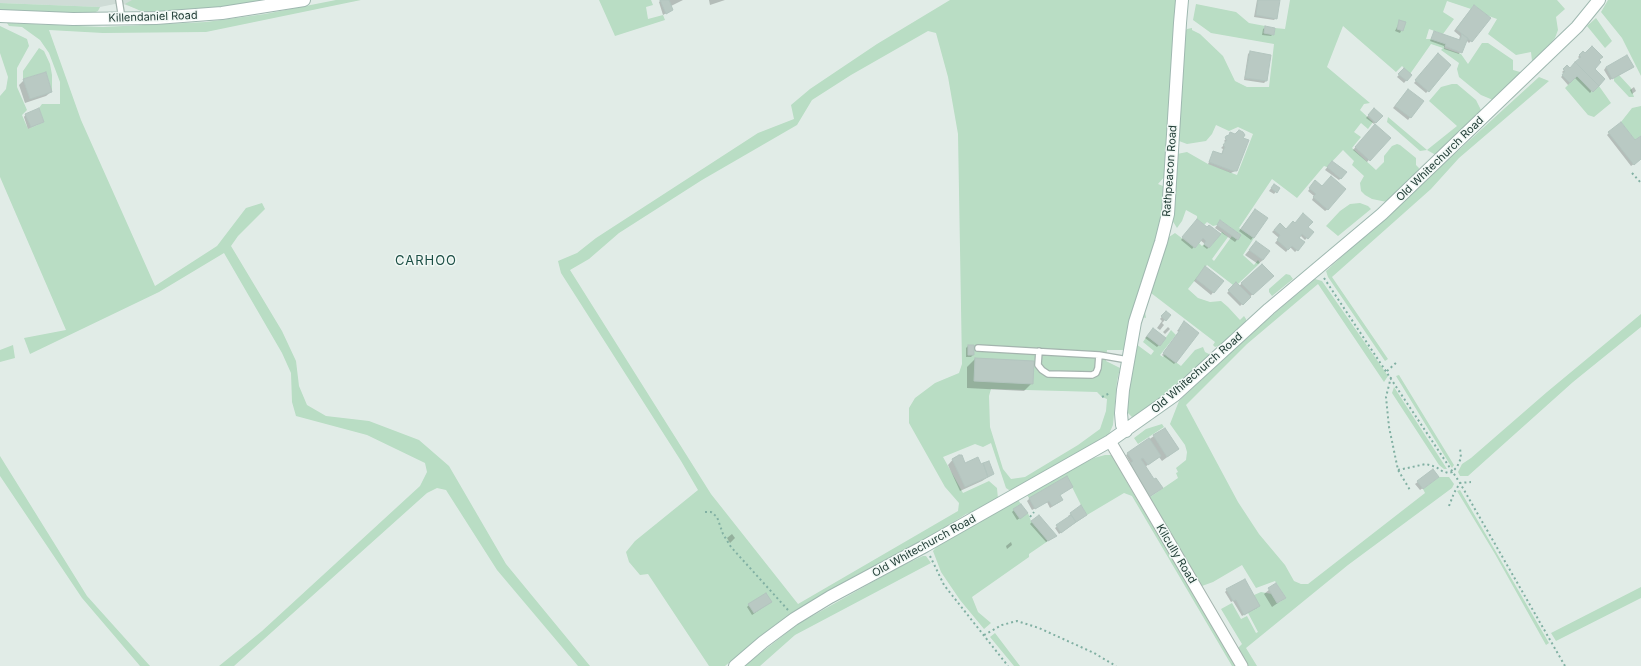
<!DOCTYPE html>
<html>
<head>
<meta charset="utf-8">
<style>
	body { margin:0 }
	canvas { display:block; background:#e1ece7 }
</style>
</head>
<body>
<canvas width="1641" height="666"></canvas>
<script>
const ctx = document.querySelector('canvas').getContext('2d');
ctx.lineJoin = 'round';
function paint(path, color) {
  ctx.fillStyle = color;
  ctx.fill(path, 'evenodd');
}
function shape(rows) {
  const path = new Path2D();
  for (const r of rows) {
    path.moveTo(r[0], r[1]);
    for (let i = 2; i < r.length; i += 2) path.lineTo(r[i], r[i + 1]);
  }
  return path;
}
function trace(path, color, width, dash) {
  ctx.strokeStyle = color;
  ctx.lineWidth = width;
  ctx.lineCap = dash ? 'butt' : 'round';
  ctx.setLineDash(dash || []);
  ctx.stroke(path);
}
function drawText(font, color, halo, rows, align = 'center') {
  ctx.font = font + ' Inter,sans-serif';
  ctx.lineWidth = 3;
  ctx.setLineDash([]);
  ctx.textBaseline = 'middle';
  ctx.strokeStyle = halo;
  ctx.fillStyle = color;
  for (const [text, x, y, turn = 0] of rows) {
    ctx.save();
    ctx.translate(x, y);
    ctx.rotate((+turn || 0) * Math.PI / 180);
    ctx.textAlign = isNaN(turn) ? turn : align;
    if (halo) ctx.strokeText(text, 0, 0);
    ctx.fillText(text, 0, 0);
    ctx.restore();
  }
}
const built = shape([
	[0,0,239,0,135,8,120,3,100,7,0,3]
]);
const green = shape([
	[132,0,276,0,243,6,159,12,143,12,125,4],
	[336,0,361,0,206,32,103,33,49,30,81,120,155,286,217,246,246,208,262,203,265,209,238,236,231,246,282,331,296,361,299,386,307,405,326,416,369,421,419,440,449,466,506,564,590,666,578,666,497,570,446,490,437,488,427,493,234,666,219,666,262,631,420,486,427,472,425,463,367,435,296,416,292,402,291,373,282,353,224,253,159,292,30,354,24,338,66,330,0,177,0,96,6,89,8,77,0,53,0,26,27,39,29,46,17,68,17,87,27,110,22,115,28,129,44,122,39,108,42,104,60,104,60,82,49,53,40,40,22,27,9,26,7,23,103,27,206,22,265,14],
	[599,0,651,0,653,5,646,7,648,19,663,15,665,20,615,36],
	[950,0,1176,0,1166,175,1158,184,1163,186,1166,204,1124,350,1107,350,1106,361,1120,368,1117,381,1113,425,1109,434,1016,489,1009,490,1006,488,991,443,983,447,975,444,943,457,963,493,989,481,997,488,998,499,973,512,966,514,941,530,844,582,795,611,770,629,725,666,709,666,648,574,640,575,629,562,626,552,635,541,698,490,681,461,561,273,558,261,577,253,596,238,758,133,794,119,791,105,810,89,877,44],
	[928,31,936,33,948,77,958,134,962,364,959,373,935,383,915,398,909,408,909,423,945,487,959,503,958,511,798,604,711,494,570,270,589,259,619,233,702,180,797,125,812,100,851,75],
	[991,389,1097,392,1102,397,1107,399,1106,411,1100,429,1078,445,1025,477,1011,479,1003,469,990,427,989,396],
	[1290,0,1557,0,1565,9,1556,17,1558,30,1555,38,1544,51,1532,61,1531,52,1516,55,1488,34,1497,19,1486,15,1474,5,1471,9,1447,1,1443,12,1454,19,1443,34,1429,29,1426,39,1431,39,1446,44,1444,48,1461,54,1468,64,1482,43,1488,43,1513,60,1513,70,1520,72,1520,74,1493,100,1481,95,1459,77,1457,69,1459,63,1441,50,1443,48,1431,44,1410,74,1402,66,1396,72,1343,26,1327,67,1370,103,1364,104,1360,110,1373,122,1368,129,1361,123,1354,132,1361,137,1352,148,1376,170,1384,162,1384,156,1392,146,1397,144,1400,145,1416,158,1416,165,1419,168,1418,172,1387,202,1372,199,1365,195,1361,191,1360,183,1364,176,1352,165,1354,161,1343,150,1327,167,1324,166,1297,198,1272,179,1239,228,1254,238,1243,255,1254,265,1258,260,1260,263,1238,284,1236,282,1233,285,1207,265,1188,289,1198,298,1210,302,1221,301,1228,307,1240,320,1244,316,1246,319,1246,323,1221,345,1215,347,1213,345,1215,342,1151,293,1145,312,1146,318,1142,317,1166,236,1169,237,1175,233,1195,248,1199,243,1202,246,1204,244,1209,248,1222,232,1228,237,1212,259,1214,261,1232,236,1238,240,1241,235,1220,220,1217,225,1213,226,1207,222,1204,225,1197,219,1197,216,1186,210,1182,221,1177,228,1172,220,1177,154,1187,152,1208,164,1237,175,1253,134,1238,127,1229,131,1216,125,1212,134,1206,141,1187,144,1179,141,1177,137,1185,32,1187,29,1192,28,1192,30,1200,34,1223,56,1235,81,1247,87,1269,87,1274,44,1211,33,1193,20,1196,4,1236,12,1249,23,1265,26,1264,33,1274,35,1275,28,1285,29],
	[1608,0,1641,0,1641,76,1622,38,1601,12],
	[0,3,100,7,98,11,93,13,85,13,6,11,0,10],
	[1596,18,1612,41,1605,48,1587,26],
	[39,48,44,51,50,64,52,75,52,92,46,72,23,79,23,71],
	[1619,75,1631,88,1634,97,1629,97,1614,81,1614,78],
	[1577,76,1592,92,1599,86,1611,103,1594,117,1588,115,1565,88],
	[1539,77,1549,81,1459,158,1431,189,1332,277,1388,359,1385,361,1328,277,1326,271],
	[1452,84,1457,84,1476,100,1481,110,1479,114,1437,154,1434,154,1427,150,1420,151,1387,122,1388,117,1427,150,1457,126,1429,101,1441,87],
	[1641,106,1641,136,1635,140,1621,122,1632,108],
	[1360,203,1368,206,1371,209,1338,236,1326,226,1340,211,1350,204],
	[1286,274,1290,275,1293,279,1272,296,1269,292,1269,289],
	[1315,279,1322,281,1388,376,1384,382,1318,284,1247,344,1186,405,1238,502,1259,534,1285,565,1294,581,1301,584,1308,584,1425,493,1423,489,1439,477,1449,477,1454,484,1452,488,1348,565,1246,648,1257,666,1248,666,1238,648,1242,644,1221,609,1232,603,1241,619,1247,616,1256,633,1258,632,1248,613,1254,595,1261,592,1272,594,1278,603,1286,598,1275,581,1256,588,1242,565,1213,582,1202,586,1145,493,1146,492,1150,497,1178,478,1176,473,1178,472,1176,468,1186,460,1187,452,1185,445,1170,424,1179,401,1215,367,1276,312],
	[1641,314,1641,327,1573,382,1468,476,1460,476,1458,472,1462,464,1471,458,1547,392],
	[1171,330,1176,335,1160,355,1163,357,1165,354,1181,366,1195,350,1203,347,1205,352,1209,354,1209,356,1141,414,1132,417,1126,411,1125,406,1136,344,1151,355,1154,351,1143,342,1147,336,1160,346],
	[13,345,15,358,0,362,0,350],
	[1399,375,1454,465,1452,468,1396,376],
	[1394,387,1447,469,1444,469,1439,465,1392,393],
	[1162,424,1164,427,1138,444,1134,438,1146,429],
	[1105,455,1111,455,1116,459,1128,484,1236,666,1232,666,1132,496,1124,493,1087,515,1081,505,1067,477,1029,498,1027,495,1067,472,1094,458],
	[0,456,87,596,150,666,140,666,82,598,0,476],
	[1460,490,1549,643,1546,645,1495,554,1457,491],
	[1018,500,1021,504,1013,509,1020,518,1028,513,1031,521,1048,541,1029,554,1029,557,972,597,978,612,991,623,984,629,960,600,941,572,933,551,940,543],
	[923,556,926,556,931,563,795,635,760,666,744,666,798,624,901,566],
	[1641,587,1641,598,1556,641,1551,633],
	[995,633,1020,666,1014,666,990,637]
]);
const shadow = shape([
	[661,0,683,0,671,6,672,10,663,15,659,2],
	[709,0,725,0,710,5],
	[1257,0,1279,0,1276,18,1274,20,1254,17],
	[1472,8,1471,41,1469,43,1466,40,1459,54,1444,49,1444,46,1430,41,1434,32,1459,40,1460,36,1454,31],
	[1400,21,1405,23,1400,33,1395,31],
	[1266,27,1273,34,1271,36,1262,35,1263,29],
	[1250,52,1270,55,1266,81,1264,83,1244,80,1248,54],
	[1580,55,1598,60,1593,69,1603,79,1590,93,1575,78,1568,85,1561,77,1564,74,1562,72,1567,67,1570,69,1580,59,1578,57],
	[1436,57,1428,91,1426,93,1414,83],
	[1606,67,1630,69,1610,80,1604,70],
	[1404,69,1411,75,1404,83,1397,77],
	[24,80,51,92,46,96,25,103,19,85],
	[1634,87,1636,91,1632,94,1630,90],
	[1406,92,1423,101,1408,120,1393,108],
	[1374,109,1381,116,1374,124,1366,118],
	[26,114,43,122,28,129,24,117],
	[1375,125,1389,138,1367,162,1353,150],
	[1231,133,1237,170,1231,173,1208,164,1214,152,1221,155,1223,149,1221,148,1226,143,1224,141],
	[1609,133,1635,142,1641,137,1641,159,1631,166,1607,135],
	[1329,165,1341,178,1339,180,1325,170],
	[1315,182,1328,209,1325,211,1312,200,1314,196,1308,191],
	[1272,187,1278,189,1274,194,1269,191],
	[1255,210,1267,218,1251,240,1239,231],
	[1195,223,1206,228,1209,247,1207,249,1203,246,1205,244,1200,240,1192,249,1181,240],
	[1218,224,1240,236,1235,242,1215,228],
	[1280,224,1286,230,1295,224,1306,228,1312,232,1305,240,1300,235,1298,238,1304,243,1295,252,1290,247,1286,252,1275,243,1279,238,1272,232],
	[1256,242,1263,260,1258,264,1245,255],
	[1262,265,1272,276,1240,306,1227,293,1236,283,1239,286],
	[1203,270,1222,281,1211,295,1194,281],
	[1166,312,1170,315,1162,323,1164,325,1160,330,1157,328,1162,321,1160,319],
	[1182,325,1176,362,1174,364,1162,355,1179,332,1177,331],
	[1168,327,1170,329,1165,334,1163,332],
	[1151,331,1159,345,1157,347,1145,338],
	[968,346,973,355,971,357,966,357,966,348],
	[975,359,1033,362,1032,383,1024,391,967,388,967,367],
	[1154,436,1178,449,1162,461,1159,457,1145,467,1159,490,1147,499,1131,464,1126,455],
	[961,456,965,464,980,465,993,474,982,481,960,491,948,465,955,457],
	[1433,471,1435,479,1420,490,1415,484],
	[1067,478,1072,487,1059,495,1062,500,1060,502,1050,508,1047,502,1032,510,1027,501,1029,499],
	[1014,510,1024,515,1017,520,1012,512],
	[1071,514,1084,517,1059,534,1055,528,1069,517,1068,516],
	[1032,522,1053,538,1046,542,1030,524],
	[732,534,735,538,730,543,727,538],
	[1011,542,1012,545,1007,549,1006,546],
	[1276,584,1285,598,1272,607,1264,594],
	[1227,590,1257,608,1242,616,1233,601,1231,602,1225,592],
	[771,602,752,615,747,607,749,605]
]);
const building = shape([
	[660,0,669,0,673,10,666,14,660,0],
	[1258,0,1280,0,1277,19,1256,15,1258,0],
	[1474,5,1491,18,1472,42,1456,29,1474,5],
	[1399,20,1406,22,1403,31,1397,29,1399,20],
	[1265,26,1275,28,1274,35,1264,33,1265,26],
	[1434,31,1460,40,1462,34,1468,38,1462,53,1445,46,1446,44,1431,39,1434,31],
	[1592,46,1603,57,1599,60,1601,62,1595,69,1605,79,1599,86,1575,62,1581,57,1579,55,1583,51,1585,53,1592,46],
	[1250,51,1271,55,1267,81,1245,78,1250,51],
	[1438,53,1451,65,1429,92,1415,80,1438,53],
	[1627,55,1634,67,1612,79,1606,67,1627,55],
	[1575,62,1599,86,1593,92,1577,76,1570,83,1562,75,1565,71,1563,69,1567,65,1570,68,1575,62],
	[1404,68,1412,75,1407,81,1398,74,1404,68],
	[46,72,52,92,30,99,23,79,46,72],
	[1408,89,1424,101,1411,118,1395,106,1408,89],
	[39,108,44,122,31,127,25,114,39,108],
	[1374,108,1383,116,1376,123,1368,115,1374,108],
	[1621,122,1635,140,1641,136,1641,159,1634,165,1608,132,1621,122],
	[1375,124,1391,138,1370,161,1355,147,1375,124],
	[1239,130,1243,132,1245,135,1243,138,1249,140,1237,171,1233,171,1209,162,1213,151,1222,154,1225,147,1223,145,1227,140,1225,138,1226,136,1229,135,1230,132,1235,134,1239,130],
	[1332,161,1347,172,1341,179,1327,167,1332,161],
	[1331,176,1346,189,1328,210,1313,197,1316,194,1309,188,1315,180,1322,186,1331,176],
	[1274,184,1280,188,1277,193,1271,188,1274,184],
	[1255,209,1268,218,1254,238,1241,229,1255,209],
	[1303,213,1313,222,1308,227,1314,232,1308,239,1302,234,1299,238,1305,242,1298,251,1292,246,1288,250,1277,240,1280,235,1274,230,1280,223,1286,229,1293,221,1295,223,1303,213],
	[1197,219,1207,227,1209,225,1221,234,1209,248,1204,244,1206,241,1203,238,1195,248,1182,237,1197,219],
	[1220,220,1241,235,1238,240,1217,225,1220,220],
	[1256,241,1270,251,1263,260,1249,250,1256,241],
	[1262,264,1274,276,1253,295,1241,283,1262,264],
	[1205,266,1224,281,1214,293,1196,279,1205,266],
	[1236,282,1251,297,1243,305,1228,290,1236,282],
	[1166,311,1171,315,1166,321,1161,316,1166,311],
	[1184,321,1199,333,1176,363,1163,353,1180,330,1179,329,1184,321],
	[1153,328,1166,338,1160,346,1147,336,1153,328],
	[968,345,974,345,974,355,968,355,968,345],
	[975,358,1034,361,1033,384,974,381,975,358],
	[1165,428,1179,449,1167,457,1153,435,1165,428],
	[1149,438,1161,456,1148,465,1143,458,1141,459,1154,479,1156,478,1163,488,1149,497,1128,465,1133,461,1127,453,1149,438],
	[959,455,962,455,965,463,978,457,981,464,983,463,988,477,965,487,952,459,959,455],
	[989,461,994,474,988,477,983,463,989,461],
	[1433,469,1439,477,1423,489,1417,481,1433,469],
	[1067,476,1073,487,1060,495,1063,500,1052,506,1049,501,1035,509,1029,498,1067,476],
	[1021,504,1028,513,1020,519,1013,509,1021,504],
	[1081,505,1087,515,1076,522,1070,513,1081,505],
	[1039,515,1057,536,1048,541,1031,521,1039,515],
	[1071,515,1076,522,1061,533,1056,525,1071,515],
	[1245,579,1260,606,1244,615,1236,600,1233,601,1226,589,1245,579],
	[1276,583,1286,598,1277,603,1268,588,1276,583],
	[766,593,772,602,754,613,748,604,766,593]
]);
const path = shape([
	[1632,173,1641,183],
	[1324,278,1460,483,1565,666],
	[1387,371,1397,362],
	[1391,377,1386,397,1389,427,1398,470,1410,490],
	[1102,397,1110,393],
	[1398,470,1426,464,1436,467,1442,471,1448,473,1452,472,1457,467,1461,458,1460,448],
	[1449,506,1454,493,1460,483,1471,482],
	[705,512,711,512,717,517,723,534,731,547,788,610],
	[1030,517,1034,512],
	[930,556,944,585,1008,666],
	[984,635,1002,625,1017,621,1039,628,1094,653,1116,666]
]);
const lane = shape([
	[119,0,122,19],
	[978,348,1099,355,1128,360],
	[1039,351,1038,365,1042,370,1048,374,1092,375,1096,373,1098,368,1099,355]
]);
const street = shape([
	[1110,441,1242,666]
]);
const secondary = shape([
	[0,16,73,19,156,18,222,13,304,0],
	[1126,431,1122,425,1121,413,1123,390,1135,322,1161,242,1168,214,1180,23,1182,0],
	[735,666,763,642,794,619,830,597,925,546,1110,441,1175,395,1269,309,1382,214,1577,27,1599,0]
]);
const streetNames = [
	["Killendaniel Road",153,17,-2],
	["Old Whitechurch Road",1440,159,-44],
	["Rathpeacon Road",1170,171,-86],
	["Old Whitechurch Road",1197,373,-41],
	["Old Whitechurch Road",924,546,-29],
	["Kilcully Road",1176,554,59]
];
const quarterNames = [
	["CARHOO",426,261]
];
paint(built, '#cfdcd6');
paint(green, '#b9ddc4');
paint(shadow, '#0003');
paint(building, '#b9c9c3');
trace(building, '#b3c5bf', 1);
trace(lane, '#a4b4ae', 8);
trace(street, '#a4b4ae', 13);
trace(secondary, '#9fb8b0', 14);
trace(path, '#81b0a3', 2, [2, 3]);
trace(lane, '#fff', 5.5);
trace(street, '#fff', 11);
trace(secondary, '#fff', 12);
drawText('11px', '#213d36', '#f1f8f5', streetNames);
ctx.letterSpacing = '1px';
drawText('13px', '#1c4f45', '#f1f8f5', quarterNames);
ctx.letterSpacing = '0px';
</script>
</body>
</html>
